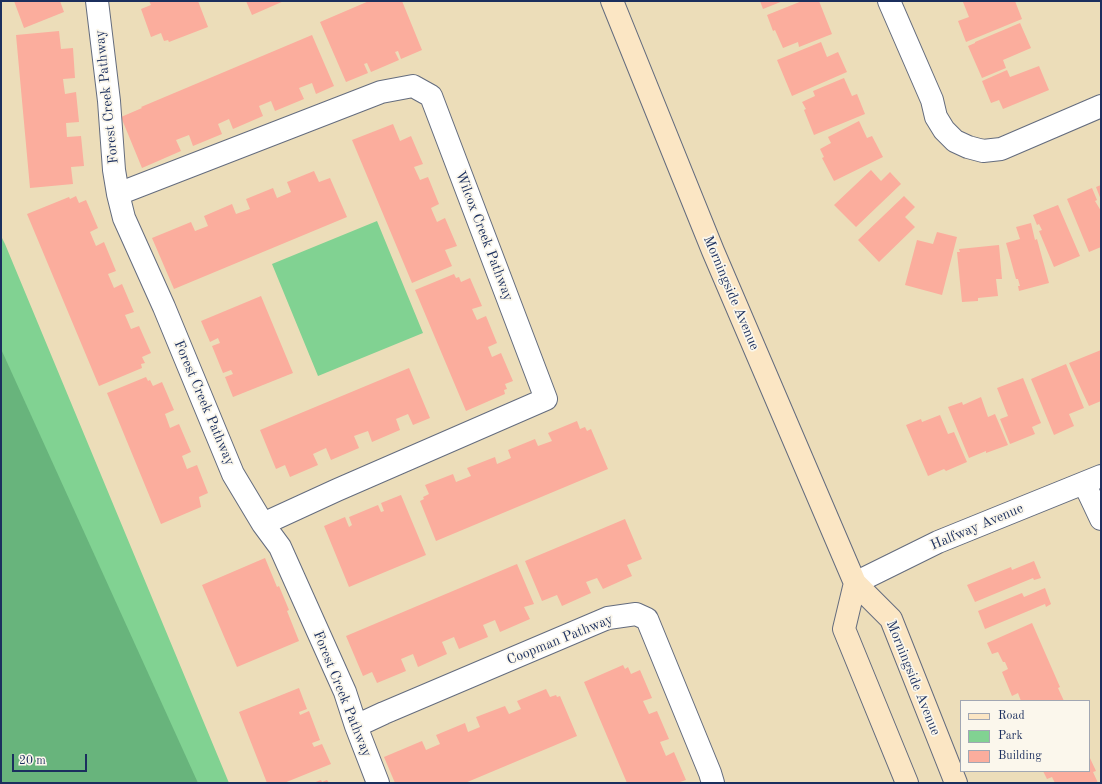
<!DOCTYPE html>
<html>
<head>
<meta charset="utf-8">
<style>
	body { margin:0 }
	#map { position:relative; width:1102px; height:784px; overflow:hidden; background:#ecddb9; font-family:"Old Standard TT",serif }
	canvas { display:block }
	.frame { position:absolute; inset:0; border:2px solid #1b2f5e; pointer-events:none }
	.legend { position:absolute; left:960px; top:700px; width:130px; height:72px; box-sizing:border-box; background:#fbf7ec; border:1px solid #a1a7b3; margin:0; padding:5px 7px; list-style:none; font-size:12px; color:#1b2f5e }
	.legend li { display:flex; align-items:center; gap:8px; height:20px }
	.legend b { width:20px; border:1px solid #a1a7b3 }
	.scale { position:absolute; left:12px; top:754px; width:75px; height:18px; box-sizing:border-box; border:2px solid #1b2f5e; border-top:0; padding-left:5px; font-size:12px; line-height:14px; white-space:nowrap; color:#1b2f5e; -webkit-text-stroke:3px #fbf7ec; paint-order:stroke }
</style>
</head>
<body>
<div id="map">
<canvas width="1102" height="784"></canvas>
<div class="frame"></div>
<ul class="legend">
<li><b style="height:5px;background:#fbe6c4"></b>Road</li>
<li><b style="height:11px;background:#81d292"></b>Park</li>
<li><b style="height:11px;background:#fbad9d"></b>Building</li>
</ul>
<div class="scale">20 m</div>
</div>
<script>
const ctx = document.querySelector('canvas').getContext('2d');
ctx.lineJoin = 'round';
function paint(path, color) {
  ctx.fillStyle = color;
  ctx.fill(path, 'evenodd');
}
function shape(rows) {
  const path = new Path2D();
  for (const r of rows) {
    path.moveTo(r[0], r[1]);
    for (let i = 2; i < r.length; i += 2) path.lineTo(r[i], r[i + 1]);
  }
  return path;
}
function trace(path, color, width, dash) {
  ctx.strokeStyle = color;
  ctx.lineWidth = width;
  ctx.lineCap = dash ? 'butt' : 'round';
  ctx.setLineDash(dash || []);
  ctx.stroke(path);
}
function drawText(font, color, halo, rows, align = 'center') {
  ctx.font = font + ' "Old Standard TT",serif';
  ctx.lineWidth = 3.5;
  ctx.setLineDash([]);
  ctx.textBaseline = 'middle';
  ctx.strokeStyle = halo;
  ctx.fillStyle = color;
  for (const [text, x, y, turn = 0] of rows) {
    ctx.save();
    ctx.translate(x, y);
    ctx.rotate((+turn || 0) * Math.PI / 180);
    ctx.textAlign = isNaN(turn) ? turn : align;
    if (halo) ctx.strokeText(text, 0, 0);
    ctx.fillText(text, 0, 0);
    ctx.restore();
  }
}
const green = shape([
	[377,221,423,333,318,376,272,264],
	[1,236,5,244,229,783,1,783]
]);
const forest = shape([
	[1,349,198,783,1,783]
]);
const building = shape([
	[14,1,60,1,64,12,24,28],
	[149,1,198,1,208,27,169,42,168,40,164,41,161,33,151,37,141,9,151,5],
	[246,1,284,1,252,15],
	[369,1,402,1,422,50,401,59,398,51,395,52,399,60,371,72,367,63,364,64,368,73,346,82,320,22],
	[760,1,783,1,763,9],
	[802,1,819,1,832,34,799,47,798,42,783,48,775,30,773,31,767,15],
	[965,1,1015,1,1022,19,966,42,958,21,969,17,963,2],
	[1020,23,1031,48,1003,60,1006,68,982,78,968,46,975,43,975,42],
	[59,31,61,49,73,48,75,78,63,79,65,94,76,92,79,122,66,123,67,137,81,136,84,166,71,167,73,184,30,188,16,35],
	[312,35,334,86,316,94,312,83,299,88,304,99,275,111,271,101,259,106,263,116,233,129,229,119,218,124,222,134,193,146,189,135,176,140,181,151,142,168,121,117,142,108,141,107],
	[821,42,827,57,838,52,847,72,792,96,777,60],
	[1039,66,1049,90,1003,109,999,100,991,103,982,81,1007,70,1010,77],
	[844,78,852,96,857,94,865,114,814,135,804,110,806,109,802,102,815,96,813,91],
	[859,121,867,138,872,136,883,157,834,181,822,158,824,157,820,149,831,143,828,137],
	[393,124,400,141,411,136,423,164,414,167,420,180,428,177,439,204,431,208,437,222,445,218,457,246,445,250,452,266,412,283,352,140],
	[871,170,881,181,890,172,901,184,856,227,834,205],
	[314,171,319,182,330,178,347,217,174,289,152,238,191,222,195,231,208,226,204,216,232,204,236,214,250,209,246,199,273,188,277,198,291,192,287,182],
	[1101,185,1101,200,1096,187],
	[1092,188,1097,200,1095,201,1101,211,1101,247,1089,252,1067,199],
	[76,196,79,203,86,200,98,228,90,232,96,246,104,242,116,271,108,274,114,288,122,284,134,312,125,315,131,329,139,326,151,353,142,357,145,363,141,364,142,368,99,386,27,214,69,197,70,199],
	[904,196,915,207,905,217,915,227,879,262,858,240],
	[1058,205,1080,256,1054,267,1039,231,1042,230,1039,224,1037,225,1033,215],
	[1031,223,1035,240,1037,239,1049,283,1019,291,1018,286,1020,286,1018,279,1016,279,1006,243,1020,239,1016,227],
	[937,232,957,237,942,295,905,285,917,240,933,244],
	[999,245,1002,279,996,279,998,296,978,298,978,301,962,302,957,252,960,252,959,249],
	[454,274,456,278,459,277,461,282,470,278,482,306,472,309,477,320,486,316,497,343,488,347,492,357,501,353,513,381,505,384,507,389,504,390,505,394,466,411,415,290],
	[261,296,293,373,233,397,225,377,233,374,231,370,223,373,212,346,220,343,218,338,210,342,201,321],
	[1101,350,1101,401,1089,406,1069,363],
	[1066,364,1084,408,1069,414,1074,426,1054,435,1031,379],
	[409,368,430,418,413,425,408,414,396,419,400,430,372,442,368,431,354,436,359,448,331,460,326,448,313,454,318,465,290,477,285,465,276,469,260,430],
	[146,377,148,381,150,380,153,386,162,382,174,410,165,414,170,428,179,424,191,452,182,456,187,469,197,465,208,493,199,497,201,507,161,524,107,393],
	[1023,378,1041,423,1032,427,1035,434,1010,444,1000,419,1008,416,997,388],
	[981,397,988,417,995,414,1008,445,986,453,986,451,969,458,948,407,962,402,963,405],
	[940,415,948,434,954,432,967,462,946,471,944,469,928,476,906,425,921,419,922,422],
	[577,421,580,429,585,427,587,431,591,429,608,469,436,541,420,501,424,499,423,497,429,494,425,485,453,474,456,482,471,476,467,468,495,457,497,464,511,458,508,450,535,439,538,446,552,441,548,433],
	[401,495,426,555,349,587,324,526,345,517,349,527,352,525,349,517,378,505,381,512,384,511,381,503],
	[625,519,642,559,627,565,632,576,603,589,597,578,586,582,591,593,562,606,557,595,542,601,525,561],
	[265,558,277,587,279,586,289,610,287,611,299,641,237,667,202,585],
	[1034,561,1041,578,1034,580,1033,578,975,602,967,585,1011,567,1012,570],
	[517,564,534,604,524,607,530,619,500,632,495,620,483,625,488,637,459,649,454,637,442,642,447,654,418,667,413,654,401,659,406,671,377,683,372,672,363,676,346,636],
	[1045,588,1051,604,1046,607,1045,604,985,629,978,611,1022,593,1024,597],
	[1032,623,1060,687,1058,688,1064,701,1021,701,1018,693,1012,696,1002,672,1008,669,1005,662,1003,662,998,652,992,654,987,643],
	[623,665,625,669,628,667,631,674,640,670,652,698,643,701,649,714,657,711,669,739,660,742,666,756,674,752,686,780,677,783,627,783,584,682],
	[299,688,307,709,299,712,300,715,309,711,320,740,312,743,314,747,322,744,331,764,284,783,267,783,239,712],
	[546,689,550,697,556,695,557,697,560,696,577,736,465,783,395,783,384,757,422,741,426,750,440,744,436,735,465,723,468,732,480,727,476,717,505,706,509,714,521,709,517,701],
	[1089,756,1096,771,1093,772,1098,783,1055,783,1052,777,1047,779,1043,771,1089,771],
	[321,780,322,782,327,780,329,783,313,783]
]);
const street = shape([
	[97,1,109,101,114,170,118,194,124,218,164,307,233,474,263,524,280,547,345,692,356,726,378,783],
	[889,1,932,100,936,117,944,130,955,141,968,147,983,151,1001,149,1101,106],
	[118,194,381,92,413,86,431,96,546,399,337,490,263,524],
	[1084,483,1101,519],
	[855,583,938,542,1101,476],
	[356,726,384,713,603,620,608,618,636,614,647,619,710,773,713,783]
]);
const secondary = shape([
	[612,1,713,251,855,583,891,619,956,783],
	[855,583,844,629,907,783]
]);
const streetNames = [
	["Forest Creek Pathway",107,97,-96],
	["Wilcox Creek Pathway",484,236,69],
	["Morningside Avenue",731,293,67],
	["Forest Creek Pathway",204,403,67],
	["Halfway Avenue",977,527,-23],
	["Coopman Pathway",560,640,-22],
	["Morningside Avenue",913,678,68],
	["Forest Creek Pathway",342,694,68]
];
paint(green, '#81d292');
paint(forest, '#68b47c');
paint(building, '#fbad9d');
trace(street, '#646c7e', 24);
trace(secondary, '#646c7e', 24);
trace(street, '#fff', 22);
trace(secondary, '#fbe6c4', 22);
drawText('14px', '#1b2f5e', '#fbf7ec', streetNames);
</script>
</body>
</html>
